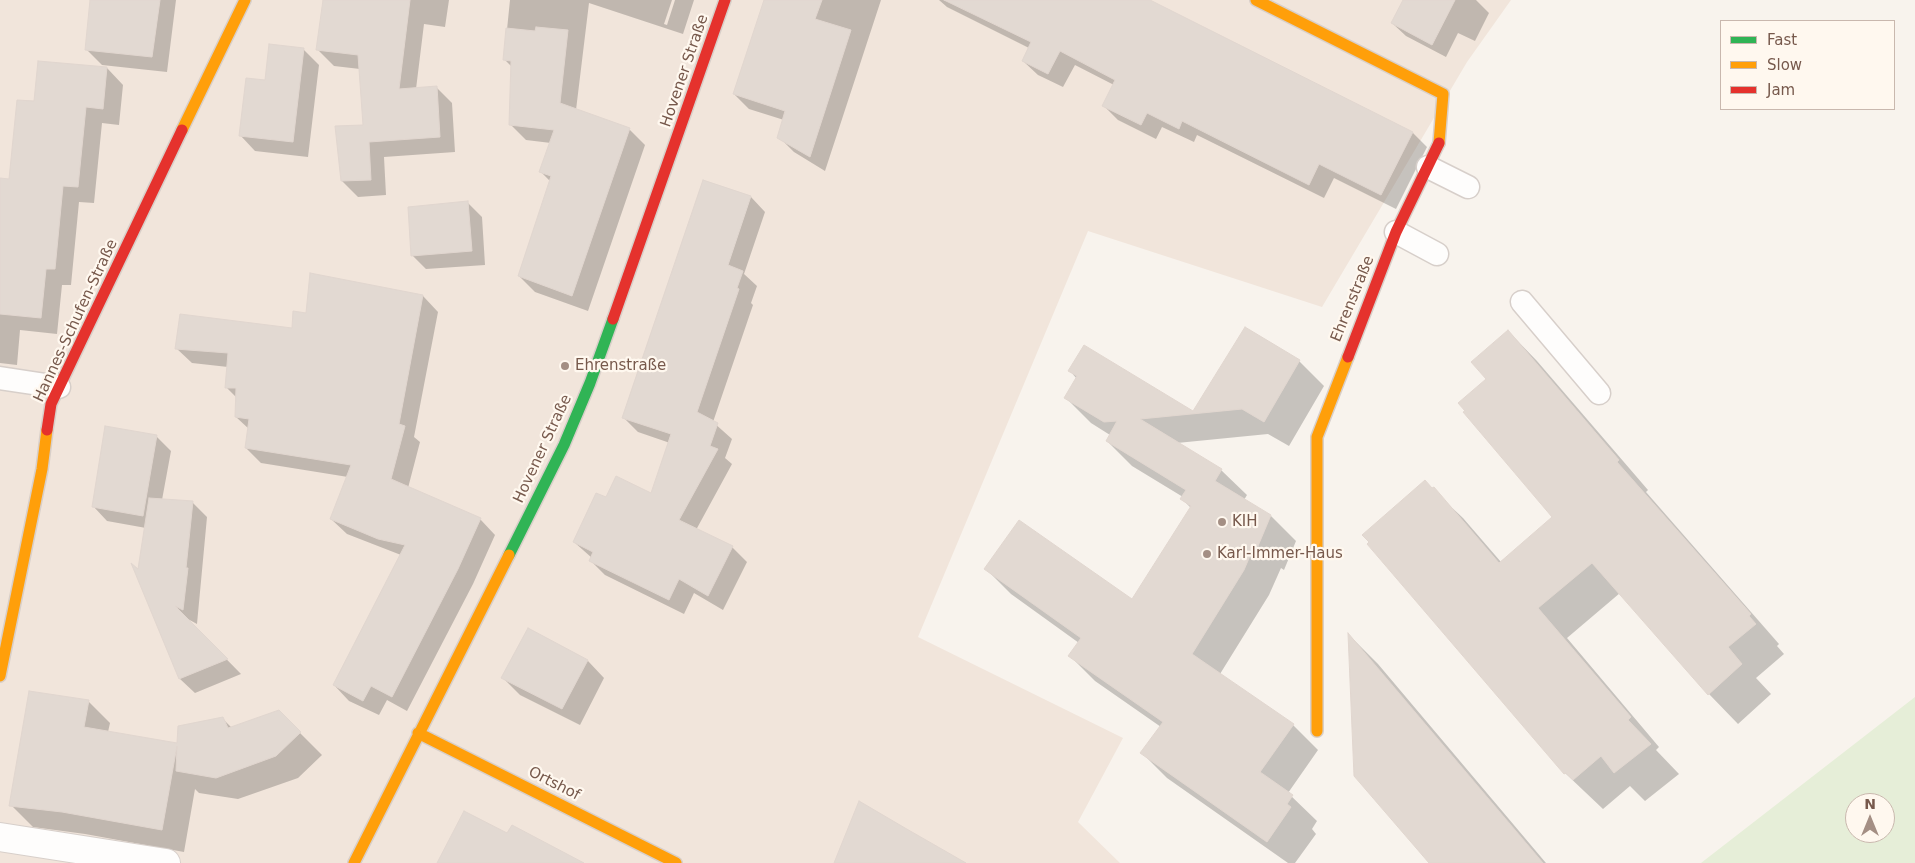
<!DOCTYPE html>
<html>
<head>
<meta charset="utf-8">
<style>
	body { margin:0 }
	#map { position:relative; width:1915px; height:863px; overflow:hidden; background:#f8f3ed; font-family:"DejaVu Sans",sans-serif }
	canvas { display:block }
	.legend { position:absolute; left:1720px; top:20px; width:175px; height:90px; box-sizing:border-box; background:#fff8ef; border:1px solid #c9b8ae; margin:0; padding:6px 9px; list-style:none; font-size:15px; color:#77594c }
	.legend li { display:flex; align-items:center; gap:10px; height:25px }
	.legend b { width:25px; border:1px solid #c9b8ae }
	.north { position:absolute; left:1845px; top:793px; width:50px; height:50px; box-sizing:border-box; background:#fff8ef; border:1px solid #c9b8ae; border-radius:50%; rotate:0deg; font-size:14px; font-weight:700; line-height:20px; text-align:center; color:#77594c }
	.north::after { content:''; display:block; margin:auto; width:18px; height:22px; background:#a48f84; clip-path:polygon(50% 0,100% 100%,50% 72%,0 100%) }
</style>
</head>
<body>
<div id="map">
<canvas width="1915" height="863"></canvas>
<ul class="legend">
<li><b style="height:6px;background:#30b455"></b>Fast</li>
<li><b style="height:6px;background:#ff9f0a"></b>Slow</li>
<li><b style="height:6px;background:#e5322d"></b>Jam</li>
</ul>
<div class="north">N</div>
</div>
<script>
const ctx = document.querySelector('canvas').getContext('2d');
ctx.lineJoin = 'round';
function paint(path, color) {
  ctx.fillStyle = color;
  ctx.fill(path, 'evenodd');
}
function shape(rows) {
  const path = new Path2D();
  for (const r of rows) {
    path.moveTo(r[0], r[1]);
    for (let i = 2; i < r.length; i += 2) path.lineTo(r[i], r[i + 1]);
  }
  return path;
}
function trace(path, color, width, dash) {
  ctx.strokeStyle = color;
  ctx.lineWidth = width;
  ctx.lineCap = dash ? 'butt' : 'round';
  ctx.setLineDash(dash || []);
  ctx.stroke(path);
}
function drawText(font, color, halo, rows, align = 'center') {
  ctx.font = font + ' "DejaVu Sans",sans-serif';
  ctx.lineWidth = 4.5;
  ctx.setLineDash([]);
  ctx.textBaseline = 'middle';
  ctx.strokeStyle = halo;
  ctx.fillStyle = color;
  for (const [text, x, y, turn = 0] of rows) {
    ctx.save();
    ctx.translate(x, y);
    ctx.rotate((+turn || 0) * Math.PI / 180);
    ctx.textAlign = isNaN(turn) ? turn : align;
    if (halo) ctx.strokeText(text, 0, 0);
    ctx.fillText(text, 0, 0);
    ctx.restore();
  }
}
const residential = shape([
	[0,0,1511,0,1467,62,1322,307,1088,231,918,637,1123,738,1078,822,1120,863,0,863]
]);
const green = shape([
	[1915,697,1915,863,1701,863],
	[1855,803,1885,803,1885,833,1855,833]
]);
const shadow = shape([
	[91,0,176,0,167,72,102,65,86,49],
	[324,0,449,0,445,27,424,24,416,89,436,87,452,103,455,152,384,157,386,195,358,197,342,181,364,126,360,69,334,66,318,50],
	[510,0,672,0,664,24,667,25,675,0,694,0,683,34,589,3,576,110,629,129,645,145,588,311,535,292,519,276,551,182,540,171,551,143,526,140,510,124,512,67,504,59],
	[765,0,881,0,825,171,794,152,779,137,784,120,749,109,734,94],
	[939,0,1147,0,1413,133,1427,147,1396,209,1334,178,1324,198,1197,135,1194,142,1162,127,1156,139,1118,120,1104,106,1114,85,1075,65,1063,87,1038,75,1023,61,1029,48,947,7],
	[1404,0,1476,0,1489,13,1475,41,1458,33,1446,57,1406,36,1392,23],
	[303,49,319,65,308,157,255,151,240,135,266,81],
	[107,68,123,85,119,125,102,123,94,203,79,202,71,285,62,285,57,334,20,330,17,365,0,363,0,179,10,180,35,102],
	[704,181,751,197,765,212,744,274,757,286,751,303,753,305,713,422,732,439,725,458,732,464,696,530,732,547,747,562,723,610,694,593,684,614,605,575,591,561,592,558,574,542,607,499,652,494,670,443,638,432,623,417],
	[468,203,482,217,485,265,426,269,412,255],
	[311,275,423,296,438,312,414,437,420,442,408,488,480,519,495,535,473,584,407,711,387,700,379,715,349,701,334,685,401,555,347,534,331,519,348,477,261,463,246,448,249,429,236,417,237,398,227,388,228,367,192,363,176,348,293,329,307,315],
	[1508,331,1537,361,1648,490,1646,492,1779,644,1777,646,1784,654,1756,678,1771,694,1738,724,1709,694,1620,593,1567,638,1659,747,1656,750,1679,774,1645,801,1630,786,1603,809,1565,773,1432,489,1463,518,1501,562,1554,517,1487,379],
	[1299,361,1324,386,1289,446,1268,434,1177,443,1221,470,1247,495,1244,500,1271,516,1296,541,1284,570,1281,568,1269,595,1220,674,1293,725,1318,750,1288,793,1317,821,1312,829,1316,834,1295,863,1288,863,1167,778,1142,753,1161,727,1095,681,1070,656,1079,643,1011,594,986,569,1133,601,1191,508,1182,499,1183,497,1132,466,1107,441,1110,435,1091,423,1066,398,1077,379,1070,371,1194,413],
	[156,436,171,451,162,500,192,502,207,517,197,624,186,618,241,674,195,693,180,679,134,567,139,572,146,528,107,521,93,506],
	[1350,636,1378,664,1546,863,1430,863],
	[588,661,604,678,580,725,520,695,503,678],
	[88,701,110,723,108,732,178,744,222,718,232,728,278,711,322,755,298,778,238,799,199,793,195,789,184,852,85,834,33,827,11,805]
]);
const building = shape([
	[90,0,160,0,152,57,85,50,90,0],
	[323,0,410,0,399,89,437,86,440,137,369,142,371,180,341,181,335,126,363,125,358,55,316,50,323,0],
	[764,0,822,0,815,19,851,30,810,157,777,138,785,111,733,94,764,0],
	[944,0,1150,0,1413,132,1381,195,1319,164,1309,185,1182,121,1179,129,1147,113,1141,125,1102,106,1115,80,1060,51,1048,74,1022,61,1031,42,944,0],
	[1403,0,1455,0,1432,45,1391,23,1403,0],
	[536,27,568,30,560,103,630,128,572,296,518,276,551,176,539,172,554,130,509,125,511,61,503,60,506,28,535,31,536,27],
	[269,44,304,48,293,142,239,136,246,78,265,80,269,44],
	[38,61,107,67,103,109,86,107,78,187,63,186,55,269,46,269,41,318,0,314,0,178,9,179,17,100,34,101,38,61],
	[703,180,751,196,728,265,743,271,737,288,739,289,697,412,718,423,710,446,718,449,679,520,733,546,708,596,679,579,669,600,589,561,593,552,573,542,596,493,606,497,616,476,651,493,671,434,622,418,703,180],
	[468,201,472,251,411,256,408,207,468,201],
	[310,273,423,295,399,424,405,426,391,479,481,518,458,569,392,697,371,686,363,701,333,685,405,545,378,539,330,519,351,465,245,448,249,419,235,417,236,388,225,388,228,353,175,349,180,314,292,328,293,311,306,313,310,273],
	[1245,327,1300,360,1264,422,1242,409,1140,419,1222,469,1215,481,1271,515,1258,546,1255,544,1244,570,1192,654,1294,724,1260,772,1293,795,1287,804,1291,807,1267,842,1140,753,1163,722,1068,656,1081,638,984,569,1019,520,1132,599,1191,506,1180,499,1186,490,1106,441,1117,421,1104,422,1064,398,1077,376,1068,371,1084,345,1193,411,1245,327],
	[1508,330,1619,460,1617,462,1751,614,1749,616,1756,624,1728,647,1742,664,1708,695,1592,563,1538,608,1631,717,1628,720,1651,744,1614,773,1601,756,1573,780,1566,773,1564,774,1367,544,1369,542,1362,535,1425,480,1432,488,1434,487,1499,563,1552,517,1463,412,1465,411,1458,403,1486,379,1471,362,1508,330],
	[105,426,157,435,143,516,92,507,105,426],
	[149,498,193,501,186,568,188,568,183,610,175,606,228,659,179,679,131,563,138,569,149,498],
	[528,628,588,660,562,709,501,678,528,628],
	[1348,633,1543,863,1429,863,1354,776,1348,633],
	[29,691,89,700,84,727,177,743,178,726,223,717,228,728,279,710,301,732,276,756,216,778,176,771,177,746,162,830,62,812,9,806,29,691],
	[859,801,905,828,966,863,834,863,859,801],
	[464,811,507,833,512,825,584,863,437,863,464,811]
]);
const lane = shape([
	[1428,167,1468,187],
	[1396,232,1437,254],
	[1522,302,1599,393],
	[0,378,59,387]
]);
const street = shape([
	[0,837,166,863]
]);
const fast = shape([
	[509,555,564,445,590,383,613,319]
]);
const slow = shape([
	[1256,0,1443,94,1439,143],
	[182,130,245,0],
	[0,676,42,469,47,430],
	[1317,731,1317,437,1348,357],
	[418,733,676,863],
	[354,863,509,555]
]);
const jam = shape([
	[613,319,725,0],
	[1348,357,1396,232,1439,143],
	[47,430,51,404,182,130]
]);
const markers = [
	[565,366,5,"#a48f84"],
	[1222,522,5,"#a48f84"],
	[1207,554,5,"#a48f84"]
];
const streetNames = [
	["Hovener Straße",685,71,-71],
	["Ehrenstraße",1353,299,-68],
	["Hannes-Schufen-Straße",76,321,-65],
	["Hovener Straße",543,449,-65],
	["Ortshof",554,784,27]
];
const poiNames = [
	["Ehrenstraße",575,366],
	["KIH",1232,522],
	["Karl-Immer-Haus",1217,554]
];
paint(residential, '#f1e5db');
paint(green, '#e6eed8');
paint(shadow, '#0003');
paint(building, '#e2d9d2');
trace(building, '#e1d6cf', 1);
trace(lane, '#d7cfca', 25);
trace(street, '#d7cfca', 30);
trace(fast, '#d8cfc9', 14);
trace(slow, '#d8cfc9', 14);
trace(jam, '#d8cfc9', 14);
trace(lane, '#fefdfc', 22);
trace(street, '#fefdfc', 28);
trace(fast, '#30b455', 11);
trace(slow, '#ff9f0a', 11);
trace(jam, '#e5322d', 11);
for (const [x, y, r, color] of markers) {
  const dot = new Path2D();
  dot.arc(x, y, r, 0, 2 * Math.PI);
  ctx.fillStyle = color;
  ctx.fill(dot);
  trace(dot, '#fff8ef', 2);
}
drawText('15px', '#77594c', '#fff8ef', streetNames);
drawText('15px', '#77594c', '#fff8ef', poiNames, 'left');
</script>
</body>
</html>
